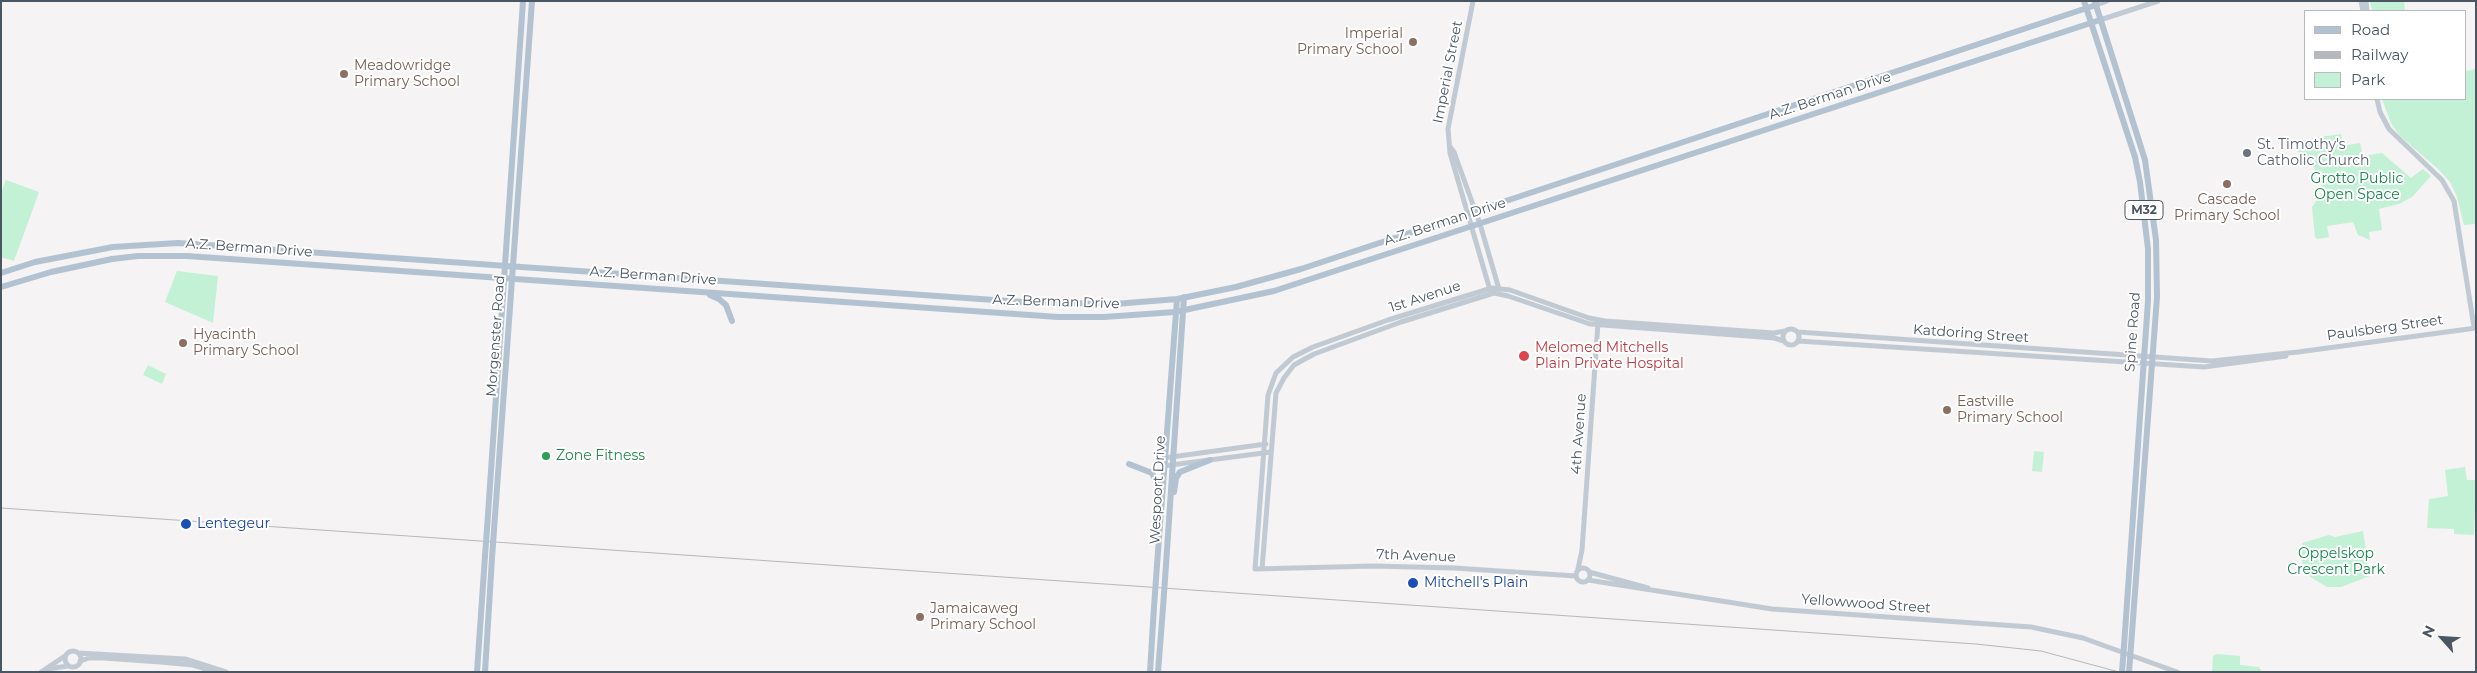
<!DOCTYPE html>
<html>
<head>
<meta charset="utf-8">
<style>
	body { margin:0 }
	#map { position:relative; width:2477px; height:673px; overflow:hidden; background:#f5f3f3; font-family:Montserrat,sans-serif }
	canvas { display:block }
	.frame { position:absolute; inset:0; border:2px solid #4a5661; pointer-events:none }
	.legend { position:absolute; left:2304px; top:10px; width:162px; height:90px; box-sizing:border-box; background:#fff; border:1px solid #b7bbc0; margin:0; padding:6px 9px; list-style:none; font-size:15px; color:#4a5661 }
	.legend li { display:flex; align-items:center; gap:10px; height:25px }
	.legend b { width:25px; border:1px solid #b7bbc0 }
	.north { position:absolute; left:2417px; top:613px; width:50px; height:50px; -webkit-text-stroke:4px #fff; paint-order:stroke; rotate:296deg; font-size:14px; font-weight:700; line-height:20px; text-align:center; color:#4a5661 }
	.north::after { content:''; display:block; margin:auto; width:18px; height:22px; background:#4a5661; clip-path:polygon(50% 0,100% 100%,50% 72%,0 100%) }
</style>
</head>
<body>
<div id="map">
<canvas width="2477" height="673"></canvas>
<div class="frame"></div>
<ul class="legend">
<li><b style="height:6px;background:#b3c2d1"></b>Road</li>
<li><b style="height:6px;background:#b5b8bd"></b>Railway</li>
<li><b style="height:14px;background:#c3f1d5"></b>Park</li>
</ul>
<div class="north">N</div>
</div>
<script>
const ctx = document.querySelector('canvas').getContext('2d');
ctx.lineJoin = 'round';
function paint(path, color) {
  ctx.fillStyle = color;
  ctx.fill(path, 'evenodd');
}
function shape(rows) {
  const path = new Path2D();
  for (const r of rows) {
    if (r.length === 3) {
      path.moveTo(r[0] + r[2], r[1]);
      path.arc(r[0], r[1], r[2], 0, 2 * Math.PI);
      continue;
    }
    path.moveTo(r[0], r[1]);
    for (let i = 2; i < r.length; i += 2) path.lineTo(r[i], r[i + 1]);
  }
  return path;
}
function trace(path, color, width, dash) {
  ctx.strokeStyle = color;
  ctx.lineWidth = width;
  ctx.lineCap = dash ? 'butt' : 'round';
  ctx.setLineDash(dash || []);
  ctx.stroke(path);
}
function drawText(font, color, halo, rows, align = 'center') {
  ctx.font = font + ' Montserrat,sans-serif';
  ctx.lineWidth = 4;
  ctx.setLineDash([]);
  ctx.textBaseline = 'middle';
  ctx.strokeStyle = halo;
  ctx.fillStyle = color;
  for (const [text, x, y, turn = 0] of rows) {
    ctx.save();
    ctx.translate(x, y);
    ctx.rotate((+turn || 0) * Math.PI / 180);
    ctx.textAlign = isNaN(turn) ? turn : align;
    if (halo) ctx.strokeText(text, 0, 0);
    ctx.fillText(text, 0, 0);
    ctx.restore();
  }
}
const green = shape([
	[2370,1,2404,1,2405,11,2372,11],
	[2476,69,2476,224,2464,225,2457,197,2450,182,2438,169,2399,135,2391,123,2382,99,2466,99,2466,71],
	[2341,134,2343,146,2360,143,2363,156,2382,153,2411,178,2423,169,2431,176,2412,197,2399,204,2379,209,2382,230,2369,232,2370,240,2358,235,2353,222,2327,226,2329,237,2318,239,2315,237,2312,207,2325,189,2321,186,2321,180,2309,160,2297,151,2298,144,2299,141,2312,139,2312,138],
	[6,180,39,192,14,261,1,257,1,193],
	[177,271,218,276,213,323,165,302],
	[148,365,166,374,162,384,143,375],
	[2034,451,2044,452,2042,472,2032,471],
	[2465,467,2467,480,2476,480,2474,535,2454,534,2454,529,2427,528,2429,499,2448,496,2445,470],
	[2363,531,2370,576,2341,587,2327,587,2302,572,2302,543,2329,535,2335,537],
	[2217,654,2240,656,2240,665,2259,667,2262,672,2212,672,2213,656]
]);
const minor = shape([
	[1473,1,1448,129,1450,153,1490,290],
	[2361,1,2363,11],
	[2366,1,2367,11],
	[2096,5,2107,1],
	[2100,20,2158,1],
	[2377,99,2380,112,2389,129,2442,180,2454,201,2474,327],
	[1451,148,1454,152,1480,224,1499,289],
	[1791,337,8],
	[1798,332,2212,361,2298,352,2476,328],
	[1798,341,2204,367,2286,356],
	[1164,458,1266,444],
	[1163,466,1271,452],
	[1583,575,7],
	[1262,569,1276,393,1284,378,1294,365,1314,354,1401,322,1494,293,1508,296,1590,324,1774,338,1784,341],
	[1578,569,1582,550,1598,323],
	[1589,572,1648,588],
	[1576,576,1454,568,1373,566,1255,569,1268,395,1276,373,1293,357,1313,347,1388,320,1492,288,1510,290,1589,318,1605,321,1774,333,1785,331],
	[1588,580,1772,609,2031,627,2083,638,2177,672],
	[73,659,8],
	[78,653,185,659,226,672],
	[80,661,89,658,104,658,160,662,193,665,215,672],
	[47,669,68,666],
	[41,672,65,656]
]);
const major = shape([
	[2084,1,2135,157,2140,182,2148,249,2148,301,2124,646],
	[2095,2,2145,160,2156,240,2157,297,2131,646],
	[1,273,35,262,113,247,178,243,1023,302,1115,304,1177,299,1236,287,1301,269,2096,5],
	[1,287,51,272,112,259,138,256,187,256,1058,317,1104,317,1175,312,1274,291,2100,20],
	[710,295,719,299,726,305,732,321],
	[1129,464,1152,473,1160,490],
	[1174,492,1176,478,1180,472,1210,460],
	[487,529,523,1],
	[494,530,532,1],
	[1157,565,1177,299],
	[1166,565,1184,297],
	[477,672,485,556],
	[485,672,492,558],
	[1150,672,1154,607],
	[1158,672,1163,608]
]);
const rail = shape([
	[1,508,1976,644,2041,651,2119,672]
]);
const majorBridge = shape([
	[485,556,487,529],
	[492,558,494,530],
	[1154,607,1157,565],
	[1163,608,1166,565],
	[2122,672,2124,646],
	[2129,672,2131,646]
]);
const markers = [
	[1413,42,5,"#8d6e63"],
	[344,74,5,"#8d6e63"],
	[2247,153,5,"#6b7280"],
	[2227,184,5,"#8d6e63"],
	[183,343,5,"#8d6e63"],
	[1524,356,6,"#e0444e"],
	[1947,410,5,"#8d6e63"],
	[546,456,5,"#2e9e5b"],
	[186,524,6,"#1a4fb4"],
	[1413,583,6,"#1a4fb4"],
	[920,617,5,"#8d6e63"]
];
const shields = [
	[2144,210,38]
];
const shieldNames = [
	["M32",2144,210]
];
const educationNames = [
	["Imperial",1403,34,"right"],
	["Primary School",1403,50,"right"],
	["Meadowridge",354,66],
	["Primary School",354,82],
	["Cascade",2227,200,"center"],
	["Primary School",2227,216,"center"],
	["Hyacinth",193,335],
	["Primary School",193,351],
	["Eastville",1957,402],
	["Primary School",1957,418],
	["Jamaicaweg",930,609],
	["Primary School",930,625]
];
const streetNames = [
	["Imperial Street",1448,72,-79],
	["A.Z. Berman Drive",1830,96,-18],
	["A.Z. Berman Drive",1445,222,-18],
	["A.Z. Berman Drive",249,248,4],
	["A.Z. Berman Drive",653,276,4],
	["1st Avenue",1425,297,-18],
	["A.Z. Berman Drive",1056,302,2],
	["Paulsberg Street",2385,328,-8],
	["Spine Road",2133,332,-86],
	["Katdoring Street",1971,334,4],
	["Morgenster Road",496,336,-86],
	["4th Avenue",1579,434,-86],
	["Wespoort Drive",1158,490,-87],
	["7th Avenue",1416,556,2],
	["Yellowwood Street",1866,604,4]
];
const worshipNames = [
	["St. Timothy's",2257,145],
	["Catholic Church",2257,161]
];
const parkNames = [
	["Grotto Public",2357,179],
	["Open Space",2357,195],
	["Oppelskop",2336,554],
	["Crescent Park",2336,570]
];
const healthNames = [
	["Melomed Mitchells",1535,348],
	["Plain Private Hospital",1535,364]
];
const leisureNames = [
	["Zone Fitness",556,456]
];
const transitNames = [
	["Lentegeur",197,524],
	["Mitchell's Plain",1424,583]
];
paint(green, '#c3f1d5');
trace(minor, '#c1cad2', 5);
trace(major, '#b3c2d1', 6);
trace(rail, '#b5b8bd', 1);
trace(majorBridge, '#b3c2d1', 6);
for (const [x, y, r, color] of markers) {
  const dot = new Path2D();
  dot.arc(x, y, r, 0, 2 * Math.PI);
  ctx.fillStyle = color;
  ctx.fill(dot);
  trace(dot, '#fff', 2);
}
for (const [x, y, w] of shields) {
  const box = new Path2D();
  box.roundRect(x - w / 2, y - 9.5, w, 19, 4);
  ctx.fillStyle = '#fff';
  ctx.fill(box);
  trace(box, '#4a5661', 1);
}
drawText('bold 12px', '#4a5661', null, shieldNames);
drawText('14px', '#785e54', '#fff', educationNames, 'left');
drawText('14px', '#4a5661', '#fff', streetNames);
drawText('14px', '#5b616d', '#fff', worshipNames, 'left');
drawText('14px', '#17864f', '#fff', parkNames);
drawText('14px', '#be3a42', '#fff', healthNames, 'left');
drawText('14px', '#27864d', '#fff', leisureNames, 'left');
drawText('14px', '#164399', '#fff', transitNames, 'left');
</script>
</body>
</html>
